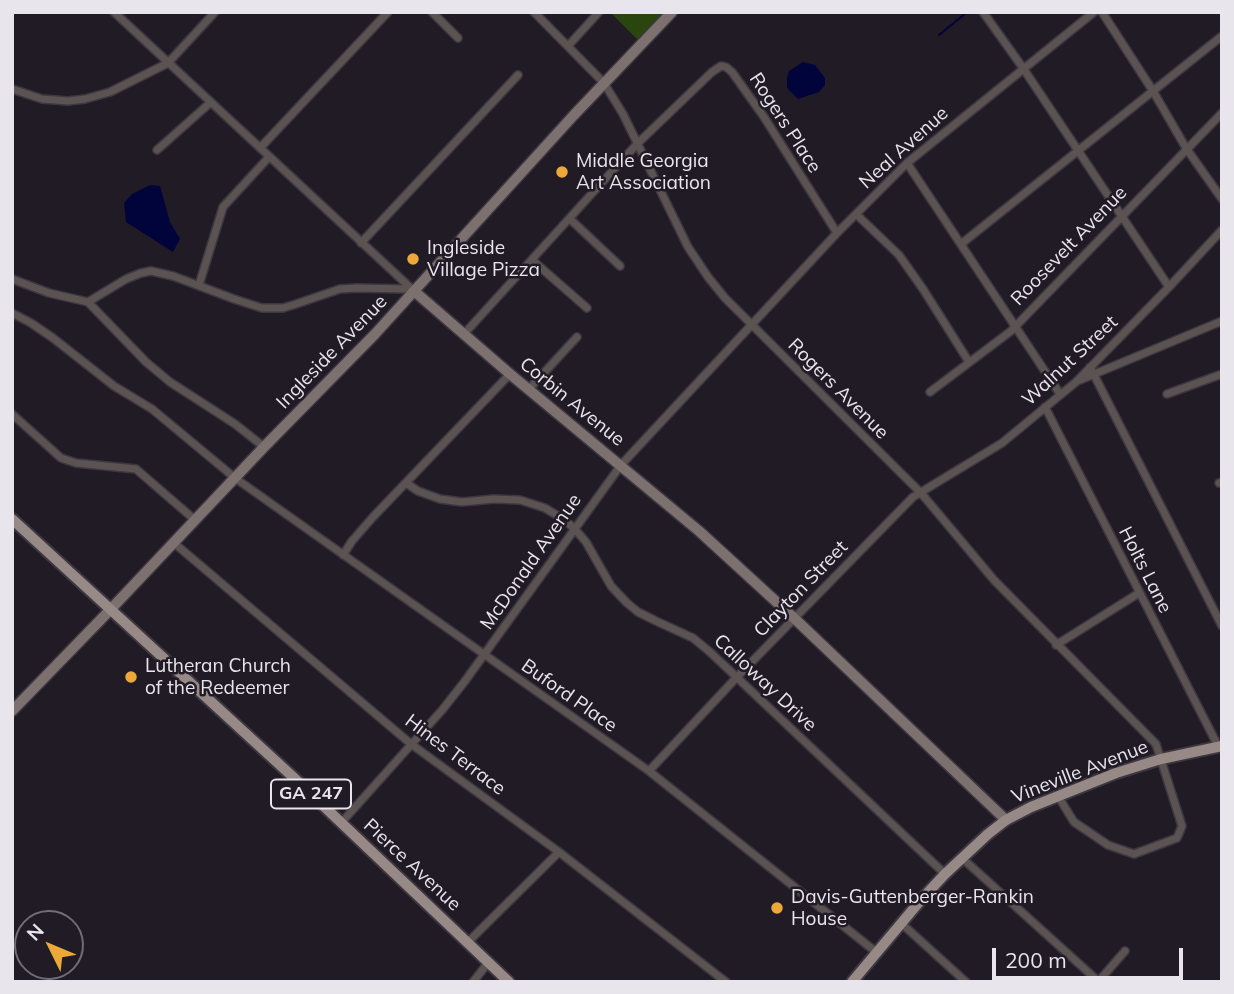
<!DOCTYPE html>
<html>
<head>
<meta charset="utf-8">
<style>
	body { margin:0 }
	#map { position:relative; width:1234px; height:994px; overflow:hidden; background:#211b25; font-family:Mulish,sans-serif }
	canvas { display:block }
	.frame { position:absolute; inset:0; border:14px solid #e9e5ec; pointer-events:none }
	.north { position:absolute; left:14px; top:910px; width:70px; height:70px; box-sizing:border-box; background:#211b25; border:2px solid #716c75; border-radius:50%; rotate:313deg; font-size:19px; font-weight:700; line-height:28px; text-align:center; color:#e9e5ec }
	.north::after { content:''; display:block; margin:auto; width:24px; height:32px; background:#eca93a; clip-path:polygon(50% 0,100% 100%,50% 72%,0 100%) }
	.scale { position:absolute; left:992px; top:948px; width:191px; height:32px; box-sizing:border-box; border:4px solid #e9e5ec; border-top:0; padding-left:9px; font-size:21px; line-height:24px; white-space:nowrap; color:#e9e5ec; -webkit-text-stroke:5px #211b25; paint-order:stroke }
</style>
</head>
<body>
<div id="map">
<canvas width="1234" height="994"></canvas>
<div class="frame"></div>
<div class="north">N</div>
<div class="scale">200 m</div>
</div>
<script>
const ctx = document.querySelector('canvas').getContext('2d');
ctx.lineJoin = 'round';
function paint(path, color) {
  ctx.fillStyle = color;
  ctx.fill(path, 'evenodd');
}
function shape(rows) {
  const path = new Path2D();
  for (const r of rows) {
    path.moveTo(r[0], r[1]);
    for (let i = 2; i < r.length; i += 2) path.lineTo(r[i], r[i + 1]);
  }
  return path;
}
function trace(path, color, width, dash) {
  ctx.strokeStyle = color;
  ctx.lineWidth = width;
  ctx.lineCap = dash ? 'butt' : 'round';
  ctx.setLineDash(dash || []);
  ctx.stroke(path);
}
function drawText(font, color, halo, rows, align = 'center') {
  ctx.font = font + ' Mulish,sans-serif';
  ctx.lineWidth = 5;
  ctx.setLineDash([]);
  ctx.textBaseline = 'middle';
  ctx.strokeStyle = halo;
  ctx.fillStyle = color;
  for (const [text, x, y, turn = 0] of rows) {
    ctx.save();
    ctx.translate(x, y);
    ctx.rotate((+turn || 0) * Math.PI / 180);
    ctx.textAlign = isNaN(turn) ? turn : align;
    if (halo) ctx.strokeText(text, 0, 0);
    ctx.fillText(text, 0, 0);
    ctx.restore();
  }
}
const green = shape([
	[610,12,665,12,638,40]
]);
const water = shape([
	[803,62,815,65,825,78,825,85,819,92,798,99,787,88,787,78,789,71],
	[150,185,160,186,170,222,180,239,173,252,126,222,124,203,132,194]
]);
const stream = shape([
	[939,35,966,13]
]);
const street = shape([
	[114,12,414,291],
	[432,12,458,38],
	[534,12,604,83,623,114,688,247,708,277,725,298,921,493,994,580,1156,744,1182,826,1177,838,1134,854,1108,845,1074,822,1058,796],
	[983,12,1023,68,1169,287],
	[1102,12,1153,91,1186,148,1222,199],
	[568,46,599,12],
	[12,89,42,99,68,101,85,99,110,92,168,63,215,12],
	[260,148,388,12],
	[157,150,211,102],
	[907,163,1060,394],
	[856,214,899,255,923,289,969,362],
	[570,219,620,266],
	[361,243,518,75],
	[961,244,1222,36],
	[532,260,587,308],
	[12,279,49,293,88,302,146,362,170,382,235,424,264,447],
	[199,285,223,207,269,157],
	[88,302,126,279,141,273,151,271,173,276,234,299,262,308,283,308,293,305,340,289,357,288,407,289,414,291],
	[12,313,31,323,53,338,114,386,152,409,235,478,649,771,876,952],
	[464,334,637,144,712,72,721,66,726,67,732,72,764,117,837,233],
	[1090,367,1222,626],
	[1080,380,1222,321],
	[529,389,577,337],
	[930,392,1011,331,1222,113],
	[1167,394,1222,374],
	[1045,407,1218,746],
	[12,414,61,458,76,463,136,469,195,520],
	[406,483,418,491,440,499,462,502,494,499,520,500,545,508,563,519,574,528,586,542,611,586,627,603,638,612,656,621,693,638,710,652,945,874],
	[1219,483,1222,482],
	[174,543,411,744,559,852,726,982],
	[343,555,352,541,373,517,510,374],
	[1056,645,1139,593],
	[649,771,737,677,913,497,1002,443,1076,382,1169,287,1222,230],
	[341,823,443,709,465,681,621,465,837,233,907,163,1094,12],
	[962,858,1098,981],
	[901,923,966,982],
	[468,942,559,852],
	[473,982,488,963],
	[1098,982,1125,951]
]);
const secondary = shape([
	[414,291,510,374,699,531,794,618,1006,820],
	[12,711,111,609,264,447,375,334,573,116,672,12]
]);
const primary = shape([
	[12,519,292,776,509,982],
	[852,982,920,901,945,874,988,834,1006,820,1031,807,1116,773,1161,759,1222,746]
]);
const markers = [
	[562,172,7,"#eca93a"],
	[413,259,7,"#eca93a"],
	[131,677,7,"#eca93a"],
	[777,908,7,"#eca93a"]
];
const shields = [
	[311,794,80]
];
const shieldNames = [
	["GA 247",311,794]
];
const streetNames = [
	["Rogers Place",785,123,57],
	["Neal Avenue",904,148,-42],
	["Roosevelt Avenue",1069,246,-46],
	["Ingleside Avenue",332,352,-46],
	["Walnut Street",1070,361,-43],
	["Rogers Avenue",838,389,45],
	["Corbin Avenue",572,402,39],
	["McDonald Avenue",531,562,-55],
	["Holts Lane",1145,570,63],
	["Clayton Street",801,589,-46],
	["Calloway Drive",765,683,43],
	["Buford Place",569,696,35],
	["Hines Terrace",455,755,37],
	["Vineville Avenue",1080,772,-21],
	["Pierce Avenue",412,865,43]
];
const poiNames = [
	["Middle Georgia",576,161],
	["Art Association",576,183],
	["Ingleside",427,248],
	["Village Pizza",427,270],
	["Lutheran Church",145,666],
	["of the Redeemer",145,688],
	["Davis-Guttenberger-Rankin",791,897],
	["House",791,919]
];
paint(green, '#2a460e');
paint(water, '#00043b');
trace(stream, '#00043b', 2);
trace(street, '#3d3741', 10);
trace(secondary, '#3d3741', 13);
trace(primary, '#3d3741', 14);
trace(street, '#5a5352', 7);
trace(secondary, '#7d716f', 10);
trace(primary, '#978985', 10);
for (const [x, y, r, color] of markers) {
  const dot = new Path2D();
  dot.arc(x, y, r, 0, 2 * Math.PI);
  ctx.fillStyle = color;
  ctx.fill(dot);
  trace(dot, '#211b25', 2.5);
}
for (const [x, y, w] of shields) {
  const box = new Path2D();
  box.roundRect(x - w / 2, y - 14.5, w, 29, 5);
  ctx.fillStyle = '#211b25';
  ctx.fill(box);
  trace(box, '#e9e5ec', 2);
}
drawText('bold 18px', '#e9e5ec', null, shieldNames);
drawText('19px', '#e9e5ec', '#211b25', streetNames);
drawText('19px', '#e9e5ec', '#211b25', poiNames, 'left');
</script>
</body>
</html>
